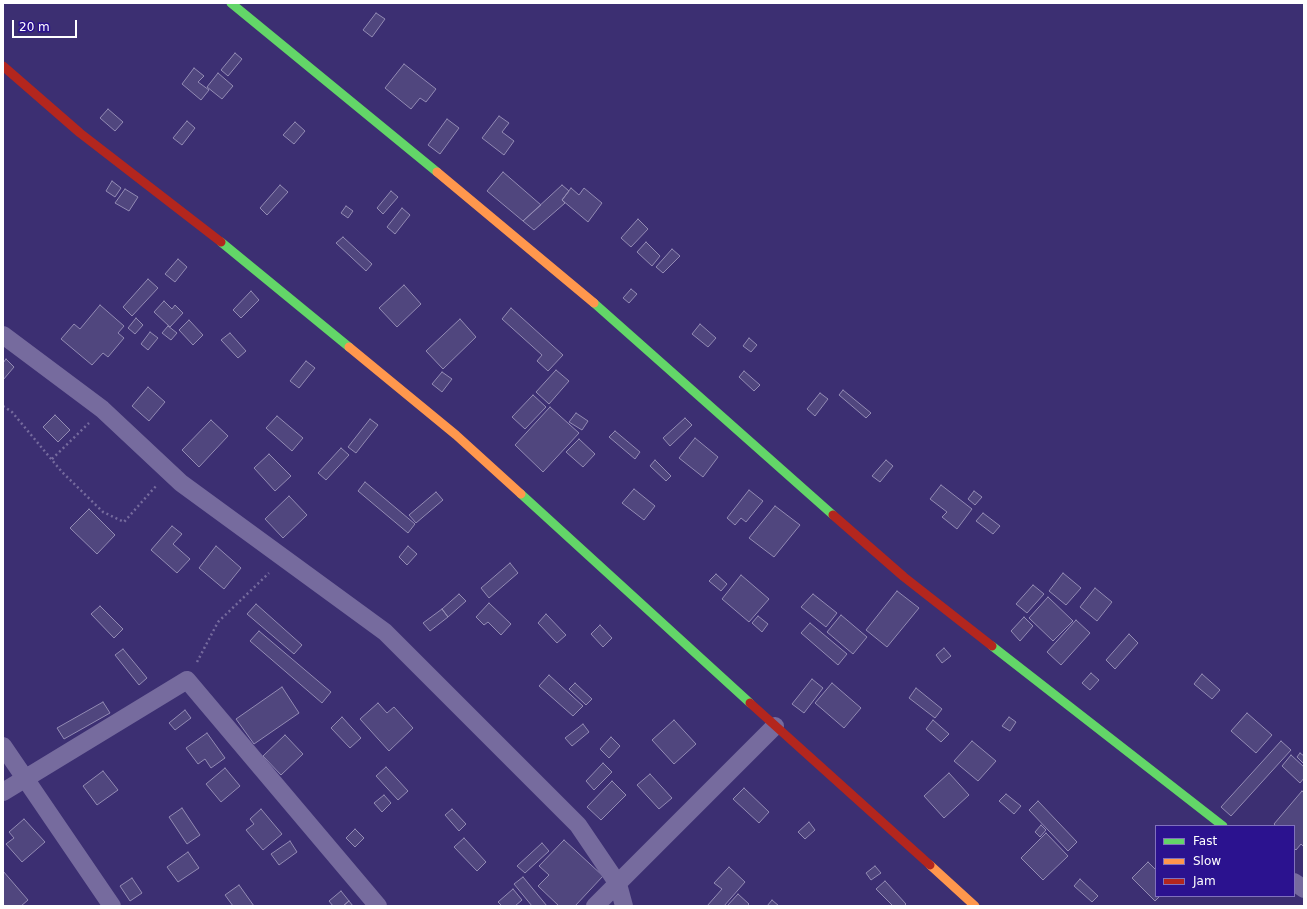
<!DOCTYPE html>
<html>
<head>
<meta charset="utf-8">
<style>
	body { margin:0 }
	#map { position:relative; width:1307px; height:909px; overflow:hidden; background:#3c2f72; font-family:"DejaVu Sans",sans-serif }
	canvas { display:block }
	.frame { position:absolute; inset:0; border:4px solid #fff; pointer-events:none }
	.legend { position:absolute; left:1155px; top:825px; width:140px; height:72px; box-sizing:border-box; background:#2b128f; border:1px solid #8071bc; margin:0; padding:5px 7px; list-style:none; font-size:12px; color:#fff }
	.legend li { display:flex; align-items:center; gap:8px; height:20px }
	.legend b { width:20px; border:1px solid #8071bc }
	.scale { position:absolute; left:12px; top:20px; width:65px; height:18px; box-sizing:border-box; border:2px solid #fff; border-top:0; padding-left:5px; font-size:12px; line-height:14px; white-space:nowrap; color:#fff; -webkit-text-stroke:3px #2b128f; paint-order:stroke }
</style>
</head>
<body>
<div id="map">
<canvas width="1307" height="909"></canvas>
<div class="frame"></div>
<ul class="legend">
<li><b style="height:5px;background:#63d668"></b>Fast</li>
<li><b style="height:5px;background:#ff974d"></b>Slow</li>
<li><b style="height:5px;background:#b3261e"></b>Jam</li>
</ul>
<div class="scale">20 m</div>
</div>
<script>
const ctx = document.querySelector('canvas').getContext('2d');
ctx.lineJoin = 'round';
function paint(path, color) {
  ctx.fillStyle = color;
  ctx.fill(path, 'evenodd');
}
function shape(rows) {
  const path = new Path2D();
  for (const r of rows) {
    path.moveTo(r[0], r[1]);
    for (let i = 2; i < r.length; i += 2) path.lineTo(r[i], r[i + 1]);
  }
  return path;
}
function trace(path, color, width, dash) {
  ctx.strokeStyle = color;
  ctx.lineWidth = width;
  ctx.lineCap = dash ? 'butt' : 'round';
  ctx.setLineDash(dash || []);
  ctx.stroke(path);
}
const building = shape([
	[376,13,385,19,372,37,363,30,376,13],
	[235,53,242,59,228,76,221,70,235,53],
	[404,64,436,89,426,102,420,98,411,109,385,88,404,64],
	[194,68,204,76,198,82,209,90,201,100,182,84,194,68],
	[218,73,233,86,222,99,207,87,218,73],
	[108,109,123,122,115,131,100,118,108,109],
	[499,116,509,123,502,132,514,141,504,155,482,138,499,116],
	[447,119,459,128,440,154,428,145,447,119],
	[187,121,195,128,182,145,173,138,187,121],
	[295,122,305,131,294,144,283,135,295,122],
	[503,172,541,205,523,221,487,191,503,172],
	[112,181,121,188,115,197,106,191,112,181],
	[280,185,288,192,267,215,260,208,280,185],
	[562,185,569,191,562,200,565,203,534,230,523,221,562,185],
	[571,188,579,195,584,188,602,203,588,222,562,200,571,188],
	[125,189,138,197,129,211,115,203,125,189],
	[391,191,398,197,383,214,377,208,391,191],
	[346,206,353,211,348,218,341,213,346,206],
	[402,208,410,215,395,234,387,227,402,208],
	[638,219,648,229,631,247,621,238,638,219],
	[343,237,372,264,366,271,336,243,343,237],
	[646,242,660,256,652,266,637,252,646,242],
	[672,249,680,256,663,273,656,267,672,249],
	[178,259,187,267,175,282,165,274,178,259],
	[148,279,158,288,132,316,123,307,148,279],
	[404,285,421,304,397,327,379,308,404,285],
	[631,289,637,294,629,303,623,298,631,289],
	[251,291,259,300,241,318,233,310,251,291],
	[164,301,172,309,175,305,183,313,170,327,154,312,164,301],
	[100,305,124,326,118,333,124,338,108,357,103,353,92,365,61,339,74,324,80,329,100,305],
	[511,308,563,355,548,371,537,361,542,355,502,319,511,308],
	[136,318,143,325,135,334,128,328,136,318],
	[460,319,476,337,443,369,426,351,460,319],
	[189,320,203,335,193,345,179,330,189,320],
	[700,324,716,338,708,347,692,334,700,324],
	[168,326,177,333,171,340,162,333,168,326],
	[150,332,158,338,148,350,141,344,150,332],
	[230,333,246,351,238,358,221,340,230,333],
	[749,338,757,345,751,352,743,346,749,338],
	[6,359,14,367,3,380,3,363,6,359],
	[306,361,315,368,299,388,290,381,306,361],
	[556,370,569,381,549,404,536,392,556,370],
	[744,371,760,385,754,391,739,377,744,371],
	[442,372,452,379,442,392,432,384,442,372],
	[148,387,165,402,149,421,132,406,148,387],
	[843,390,871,413,866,418,839,395,843,390],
	[820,393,828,399,815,416,807,409,820,393],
	[533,395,546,407,525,429,512,417,533,395],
	[550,407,579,433,543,472,515,445,550,407],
	[576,413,588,421,582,430,569,422,576,413],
	[55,415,70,430,58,442,43,427,55,415],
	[277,416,303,438,292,451,266,428,277,416],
	[685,418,692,425,670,446,663,438,685,418],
	[370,419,378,425,356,453,348,447,370,419],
	[211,420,228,436,199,467,182,450,211,420],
	[615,431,640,452,635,459,609,437,615,431],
	[695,438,718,457,703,477,679,458,695,438],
	[579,439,595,454,583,467,566,452,579,439],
	[341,448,349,455,326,480,318,473,341,448],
	[269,454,291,476,275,491,254,468,269,454],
	[655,460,671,476,666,481,650,466,655,460],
	[886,460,893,466,880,482,872,476,886,460],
	[365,482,415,524,408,533,358,491,365,482],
	[941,485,972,509,957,529,942,517,947,512,930,499,941,485],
	[634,489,655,506,644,520,622,503,634,489],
	[749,490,763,501,746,522,741,518,735,525,727,518,749,490],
	[974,491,982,497,975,505,968,499,974,491],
	[436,492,443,500,416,523,409,515,436,492],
	[289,496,307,515,283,538,265,519,289,496],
	[775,506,800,525,774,557,749,538,775,506],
	[89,509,115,535,97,554,70,528,89,509],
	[983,513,1000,526,993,534,976,521,983,513],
	[172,526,182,534,173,544,190,559,177,573,151,550,172,526],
	[216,546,241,568,224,589,199,568,216,546],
	[408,546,417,554,407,565,399,557,408,546],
	[510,563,518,573,489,598,481,588,510,563],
	[1063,573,1081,588,1066,605,1049,591,1063,573],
	[716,574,727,584,721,591,709,581,716,574],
	[741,575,769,599,749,622,722,599,741,575],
	[1033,585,1044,594,1027,613,1016,604,1033,585],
	[1095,588,1112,602,1097,621,1080,607,1095,588],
	[897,591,919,608,887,647,866,630,897,591],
	[459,594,466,601,448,617,442,609,459,594],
	[813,594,837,613,826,627,801,607,813,594],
	[1048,597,1073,621,1053,641,1029,618,1048,597],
	[489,603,511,624,501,635,488,622,484,625,476,617,489,603],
	[256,604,302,645,294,654,247,614,256,604],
	[100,606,123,629,114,638,91,614,100,606],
	[442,609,448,617,430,631,423,623,442,609],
	[546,614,566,635,557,643,538,623,546,614],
	[841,615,867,637,853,654,827,632,841,615],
	[758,616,768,624,762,632,752,623,758,616],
	[1024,617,1033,626,1020,641,1011,631,1024,617],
	[1076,620,1090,633,1061,665,1047,652,1076,620],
	[810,623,847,654,838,665,801,633,810,623],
	[600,625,612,638,603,647,591,634,600,625],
	[259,631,331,692,322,703,250,641,259,631],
	[1129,634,1138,643,1115,669,1106,660,1129,634],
	[944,648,951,656,942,663,936,655,944,648],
	[123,649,147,678,139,685,115,655,123,649],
	[1091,673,1099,680,1090,690,1082,683,1091,673],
	[1202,674,1220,690,1212,699,1194,684,1202,674],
	[549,675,583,706,573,716,539,686,549,675],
	[812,679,823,688,804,713,792,704,812,679],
	[575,683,592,699,586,705,569,689,575,683],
	[832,683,861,708,844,728,815,703,832,683],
	[282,687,299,713,254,744,236,719,282,687],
	[916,688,942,709,935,718,909,698,916,688],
	[103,702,110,713,64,739,57,728,103,702],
	[378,703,387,713,394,707,413,728,389,751,360,719,378,703],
	[185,710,191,718,175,730,169,723,185,710],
	[1247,713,1272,735,1256,753,1231,731,1247,713],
	[342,717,361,738,350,748,331,728,342,717],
	[1009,717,1016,722,1010,731,1002,726,1009,717],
	[674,720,696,744,674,764,652,740,674,720],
	[933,720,949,734,941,742,926,729,933,720],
	[583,724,589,732,572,746,565,738,583,724],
	[207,733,225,758,211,768,205,759,198,764,186,748,207,733],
	[285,735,303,754,281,775,263,756,285,735],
	[611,737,620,746,609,758,600,749,611,737],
	[972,741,996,761,978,781,954,761,972,741],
	[1281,741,1291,750,1231,816,1221,807,1281,741],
	[1300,753,1304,756,1304,764,1297,757,1300,753],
	[1291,755,1304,767,1304,778,1300,783,1282,766,1291,755],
	[603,763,612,772,594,790,586,781,603,763],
	[386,767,408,791,398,800,376,776,386,767],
	[225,768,240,786,221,802,206,784,225,768],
	[103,771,118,790,97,805,83,786,103,771],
	[949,773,969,795,944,818,924,796,949,773],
	[650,774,672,798,659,809,637,785,650,774],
	[612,781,626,795,601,820,587,807,612,781],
	[744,788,769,812,759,823,733,799,744,788],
	[1302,791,1304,793,1304,847,1301,844,1296,850,1294,848,1294,826,1276,826,1274,824,1302,791],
	[1006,794,1021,806,1014,814,999,801,1006,794],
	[384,795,391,803,382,812,374,803,384,795],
	[1038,801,1077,842,1068,851,1029,810,1038,801],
	[182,808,200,835,187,844,169,817,182,808],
	[261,809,282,834,263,850,246,830,254,824,250,819,261,809],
	[452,809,466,824,459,831,445,815,452,809],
	[24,819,45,842,22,862,6,844,14,838,9,832,24,819],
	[809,822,815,830,805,839,798,832,809,822],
	[1041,825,1046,830,1040,837,1035,832,1041,825],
	[355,829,364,838,355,847,346,838,355,829],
	[1046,833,1068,856,1043,880,1021,858,1046,833],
	[464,838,486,862,477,871,454,847,464,838],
	[564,840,603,876,575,906,559,906,538,886,549,875,539,866,564,840],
	[290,841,297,852,279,865,271,854,290,841],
	[542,843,549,851,525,873,517,866,542,843],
	[188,852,199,868,178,882,167,867,188,852],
	[1148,862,1156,870,1156,896,1160,896,1155,901,1132,878,1148,862],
	[875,866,881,873,871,880,866,873,875,866],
	[729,867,745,882,724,906,707,906,722,889,714,883,729,867],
	[3,871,28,900,21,906,5,906,3,904,3,871],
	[523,877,547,906,532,906,514,884,523,877],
	[132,878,142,893,130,901,120,886,132,878],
	[1080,879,1098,896,1092,902,1074,886,1080,879],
	[885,881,906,904,904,906,893,906,876,889,885,881],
	[239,885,254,906,233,906,225,895,239,885],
	[513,889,522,900,515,906,502,906,498,902,513,889],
	[341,891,349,901,343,906,333,906,329,901,341,891],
	[738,894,749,904,747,906,727,906,738,894],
	[772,900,779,906,767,906,772,900],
	[349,901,353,906,343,906,349,901]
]);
const path = shape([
	[3,406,12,412,62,472,103,512,124,522,156,486],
	[52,459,89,423],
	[197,662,218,622,269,573]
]);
const street = shape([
	[3,335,102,409,181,483,385,632,578,825,618,884,624,906],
	[3,746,112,906],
	[3,792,187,680,378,906],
	[1294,882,1304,889],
	[595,906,775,726]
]);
const fast = shape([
	[231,3,437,172],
	[221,242,349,347],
	[594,303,833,515],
	[521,494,750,703],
	[992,646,1223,826]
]);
const slow = shape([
	[437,172,594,303],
	[349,347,456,435,521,494],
	[930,865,975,906]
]);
const jam = shape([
	[3,66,80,133,221,242],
	[833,515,904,577,992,646],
	[750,703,930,865]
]);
paint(building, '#50467e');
trace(building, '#938bb4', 1);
trace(path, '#766b9e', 2.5, [2, 3]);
trace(street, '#766b9e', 18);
trace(fast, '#63d668', 9);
trace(slow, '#ff974d', 9);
trace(jam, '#b3261e', 9);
</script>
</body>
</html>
